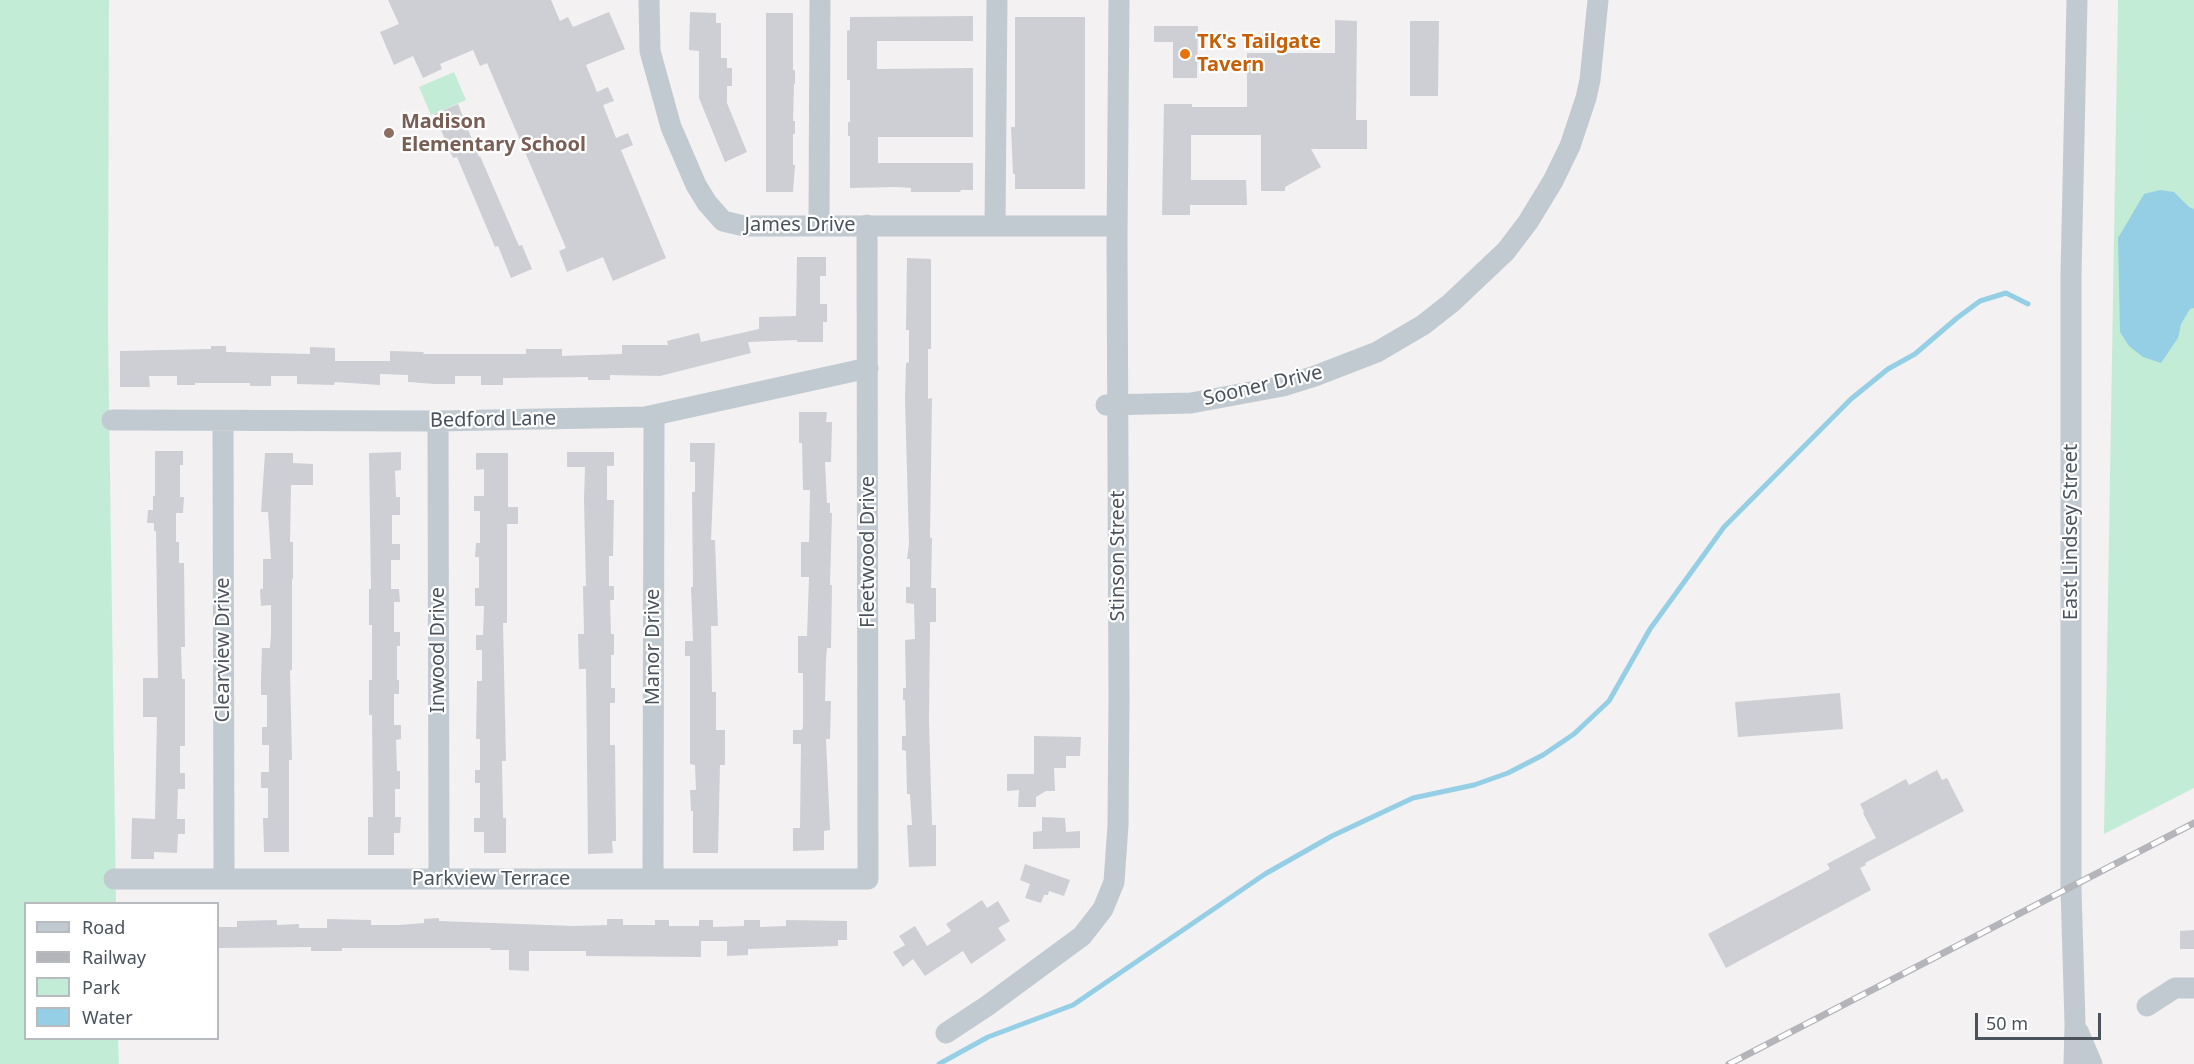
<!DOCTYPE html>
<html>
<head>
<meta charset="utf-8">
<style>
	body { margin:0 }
	#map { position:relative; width:2194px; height:1064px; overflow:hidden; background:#f3f1f1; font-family:"Noto Sans",sans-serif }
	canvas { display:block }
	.legend { position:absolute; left:24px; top:902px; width:195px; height:138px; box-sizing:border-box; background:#fff; border:2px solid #b7babe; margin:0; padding:8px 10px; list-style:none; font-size:18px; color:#4a525c }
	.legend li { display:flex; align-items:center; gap:12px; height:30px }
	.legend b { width:30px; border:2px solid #b7babe }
	.scale { position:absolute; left:1975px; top:1013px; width:126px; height:27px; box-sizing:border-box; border:3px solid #4a525c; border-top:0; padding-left:8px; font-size:18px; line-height:21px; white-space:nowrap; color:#4a525c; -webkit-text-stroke:4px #fff; paint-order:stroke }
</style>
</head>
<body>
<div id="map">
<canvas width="2194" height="1064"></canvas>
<ul class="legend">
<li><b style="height:8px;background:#c2cad1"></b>Road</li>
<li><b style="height:8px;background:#b3b5ba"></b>Railway</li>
<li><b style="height:16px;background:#c3ecd6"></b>Park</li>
<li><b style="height:16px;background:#94cfe5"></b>Water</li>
</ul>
<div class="scale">50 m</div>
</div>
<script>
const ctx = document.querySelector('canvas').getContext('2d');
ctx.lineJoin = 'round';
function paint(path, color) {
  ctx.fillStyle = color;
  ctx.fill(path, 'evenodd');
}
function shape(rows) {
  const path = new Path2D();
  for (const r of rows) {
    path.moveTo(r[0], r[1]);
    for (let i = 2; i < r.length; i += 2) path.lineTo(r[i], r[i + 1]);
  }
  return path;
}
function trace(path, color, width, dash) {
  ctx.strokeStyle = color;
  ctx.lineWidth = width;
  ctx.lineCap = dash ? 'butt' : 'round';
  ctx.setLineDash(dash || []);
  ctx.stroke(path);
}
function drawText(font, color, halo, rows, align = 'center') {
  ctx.font = font + ' "Noto Sans",sans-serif';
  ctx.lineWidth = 4.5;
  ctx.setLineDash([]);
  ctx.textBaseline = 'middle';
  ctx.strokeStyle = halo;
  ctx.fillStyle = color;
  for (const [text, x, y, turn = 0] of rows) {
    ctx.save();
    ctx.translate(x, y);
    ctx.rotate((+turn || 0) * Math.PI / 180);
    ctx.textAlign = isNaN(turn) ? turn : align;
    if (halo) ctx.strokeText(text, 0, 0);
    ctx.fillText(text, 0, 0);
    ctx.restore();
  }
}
const green = shape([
	[0,0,109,0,108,330,116,903,26,904,26,1038,118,1039,119,1064,0,1064],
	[2118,0,2194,0,2194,788,2104,834],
	[454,72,466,100,431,115,419,87]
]);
const water = shape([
	[2160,190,2174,192,2189,207,2194,209,2194,308,2190,309,2181,324,2178,338,2161,363,2143,357,2129,346,2120,332,2118,238,2144,194]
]);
const stream = shape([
	[939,1064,988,1037,1073,1005,1265,874,1332,836,1413,798,1474,785,1508,773,1543,755,1574,734,1609,701,1650,629,1724,527,1851,399,1888,369,1915,354,1957,318,1980,301,2006,293,2028,304]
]);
const building = shape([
	[388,0,551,0,560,21,568,17,573,27,609,12,625,49,586,65,597,92,608,87,614,101,603,105,616,138,628,133,633,145,621,150,666,258,613,281,603,257,567,272,559,251,566,248,487,63,480,66,473,50,440,64,442,69,423,78,413,56,394,65,380,32,399,24],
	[690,12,716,13,716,23,721,23,721,58,727,58,727,68,732,68,732,86,727,86,727,103,747,152,725,162,699,98,699,51,689,50],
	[766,13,793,13,793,70,795,70,795,84,794,84,793,121,795,121,795,134,793,134,793,165,795,165,793,192,766,192],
	[973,16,973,41,877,41,877,69,973,68,973,137,878,137,878,163,973,163,973,190,961,190,960,192,911,192,911,188,897,187,850,188,850,136,848,136,848,122,850,122,850,80,847,80,847,31,850,30,850,17],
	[1015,17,1085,17,1085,189,1015,189,1015,174,1013,174,1011,127,1015,127],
	[1335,20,1357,21,1356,120,1367,120,1367,149,1311,149,1321,167,1285,187,1285,191,1261,191,1261,135,1191,135,1191,180,1246,180,1247,205,1190,205,1190,215,1162,215,1164,104,1192,104,1192,107,1247,107,1247,53,1335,53],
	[1410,21,1439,21,1438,96,1410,96],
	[1154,26,1198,26,1197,78,1173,78,1173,42,1154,42],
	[458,104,479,157,480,156,519,246,522,245,532,269,511,278,498,246,495,247,457,157,453,158,434,114],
	[797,257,826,257,826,276,820,276,820,304,827,304,827,322,823,322,823,342,797,342,797,340,748,342,751,353,660,376,610,375,610,380,588,380,588,377,503,378,503,385,481,385,481,376,455,376,455,384,435,384,408,382,408,375,380,374,380,385,335,382,334,385,297,384,297,376,271,376,271,386,250,386,250,383,195,383,195,385,177,385,177,376,149,376,150,387,120,387,120,351,211,349,211,346,226,346,226,352,310,354,310,347,335,348,335,361,390,361,390,351,424,352,423,354,526,354,526,349,562,349,562,356,622,354,622,345,668,345,667,341,699,333,701,342,759,329,759,317,796,316],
	[907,258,931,259,931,349,928,349,928,399,932,398,930,538,932,538,931,588,936,588,936,622,930,622,929,721,932,825,936,825,936,866,909,867,907,825,912,825,910,794,907,794,906,751,902,750,902,736,906,736,905,700,903,700,903,688,906,688,905,640,915,639,914,604,906,603,906,587,910,587,910,559,907,559,909,544,905,399,906,363,909,362,909,330,906,330],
	[799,412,827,412,826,422,832,422,831,462,825,462,827,503,830,503,830,513,832,513,830,585,832,585,831,648,827,648,826,659,825,701,831,701,830,739,826,739,830,830,824,831,824,850,793,851,793,828,800,828,801,744,793,744,793,730,802,730,803,726,803,673,798,673,798,636,807,636,809,577,801,577,801,542,809,542,810,490,803,490,802,443,799,443],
	[690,443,715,443,711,540,715,540,718,626,711,626,712,692,716,692,716,730,725,730,725,765,720,765,718,853,693,853,693,811,691,811,690,790,696,790,695,765,690,764,690,656,685,656,685,641,693,641,691,587,693,587,692,492,695,492,695,462,690,462],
	[155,451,183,451,183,465,180,465,180,497,184,497,183,513,176,513,176,542,179,542,179,563,184,563,185,647,181,647,182,679,185,679,185,746,180,746,180,773,185,773,185,789,178,789,177,819,185,819,185,834,178,834,177,853,154,852,154,859,131,859,132,818,155,819,157,717,143,717,143,678,158,678,156,531,154,531,154,523,147,523,148,510,153,510,153,496,155,496],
	[401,452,401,470,395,471,396,497,400,497,400,515,392,515,392,544,400,544,400,560,391,560,391,589,399,589,400,602,394,602,394,632,400,632,400,646,397,646,397,680,399,680,399,694,394,694,394,725,401,725,401,739,396,740,397,771,400,771,400,789,395,789,395,817,401,817,400,833,394,833,394,855,368,855,368,817,373,817,372,715,369,715,369,680,372,680,372,625,369,625,369,589,371,589,369,453],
	[567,452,614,452,614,466,607,466,607,500,614,500,613,556,609,556,609,586,614,586,614,600,610,600,611,634,614,634,614,655,611,655,611,688,615,688,615,703,610,703,610,745,615,745,616,841,612,841,613,853,588,854,586,669,579,669,578,634,584,634,583,586,586,586,584,500,585,467,567,467],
	[265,453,293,453,293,463,313,464,313,485,291,485,290,542,293,542,293,579,292,579,292,670,290,670,292,760,289,760,289,852,264,852,263,818,268,818,268,788,261,788,261,772,269,772,269,745,262,745,262,727,267,727,267,695,261,695,261,679,262,648,270,648,271,635,271,605,261,606,260,589,263,589,263,559,271,559,268,512,261,512],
	[476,453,508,453,508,507,518,507,518,524,507,524,507,623,503,623,506,761,502,761,503,818,506,818,506,853,484,853,484,832,474,832,474,818,480,818,480,783,475,783,475,770,480,770,480,739,476,739,477,681,482,681,482,650,476,650,476,635,483,635,484,606,475,606,475,588,479,588,479,557,475,557,476,543,480,543,480,511,474,511,474,496,484,496,484,469,476,470],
	[1840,693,1843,729,1738,737,1735,702],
	[1034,736,1081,737,1080,756,1066,756,1066,768,1054,768,1055,791,1046,791,1036,797,1036,807,1018,807,1019,790,1007,791,1007,774,1034,774],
	[1937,770,1942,780,1947,778,1964,811,1865,863,1866,865,1860,868,1871,890,1726,968,1708,934,1830,869,1827,864,1876,838,1863,813,1864,812,1860,804,1906,779,1909,785],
	[1042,817,1065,818,1066,832,1080,831,1080,848,1033,849,1033,832,1042,831],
	[1025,864,1070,880,1064,896,1049,891,1048,895,1044,895,1041,903,1025,898,1030,884,1020,880],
	[982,900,987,908,998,901,1010,921,998,928,1006,940,971,964,963,951,925,976,913,959,903,967,893,952,905,945,899,936,915,926,927,946,951,931,946,924],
	[439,918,439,921,574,926,607,925,607,919,623,919,623,925,655,925,655,920,669,920,669,926,699,926,699,920,713,920,713,927,744,926,744,920,760,920,760,927,786,926,786,920,847,921,847,940,838,940,838,946,748,949,748,955,727,956,727,941,701,941,701,957,586,956,586,951,529,951,529,971,509,970,509,950,490,950,491,948,342,948,342,951,311,951,311,947,218,948,218,927,237,927,237,921,277,920,277,925,299,924,299,928,327,928,327,919,371,920,371,925,399,925,424,923,424,919],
	[2194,930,2194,949,2180,949,2180,931]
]);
const minor = shape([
	[649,0,650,51,671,127,696,185,707,203,723,221,744,226,1117,226],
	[819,225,820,0],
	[995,226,997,0],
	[1106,405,1191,403,1283,386,1315,376,1377,352,1423,325,1451,303,1506,251,1528,222,1553,181,1570,146,1586,98,1590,80,1598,0],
	[112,420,438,421,645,417,868,368],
	[223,421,224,879],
	[438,421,439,879],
	[114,879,868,879,867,225],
	[653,879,654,415],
	[2147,1006,2175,988,2194,988],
	[2078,1031,2092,1064],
	[946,1033,987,1006,1082,936,1103,909,1114,882,1118,825,1119,699,1117,240,1119,0],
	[2074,1064,2075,1024,2071,888,2071,275,2077,0]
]);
const rail = shape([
	[1729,1064,2194,823]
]);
const markers = [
	[1185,54,6,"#e8710a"],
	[389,133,6,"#8d6e63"]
];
const foodNames = [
	["TK's Tailgate",1197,42],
	["Tavern",1197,65]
];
const educationNames = [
	["Madison",401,122],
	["Elementary School",401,145]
];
const streetNames = [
	["James Drive",800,225],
	["Sooner Drive",1263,386,-13],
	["Bedford Lane",493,420,-1],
	["East Lindsey Street",2071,532,-90],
	["Fleetwood Drive",868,552,-90],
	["Stinson Street",1118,556,-90],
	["Manor Drive",653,647,-90],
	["Clearview Drive",223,650,-90],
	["Inwood Drive",438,650,-90],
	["Parkview Terrace",491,879]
];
paint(green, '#c3ecd6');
paint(water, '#94cfe5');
trace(stream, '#94cfe5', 5);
paint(building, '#cecfd4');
trace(minor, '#c2cad1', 21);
trace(rail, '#b3b5ba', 7);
trace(rail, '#fff', 4.5, [14]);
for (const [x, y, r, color] of markers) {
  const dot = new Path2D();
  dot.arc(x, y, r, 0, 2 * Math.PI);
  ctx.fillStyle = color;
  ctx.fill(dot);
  trace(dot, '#fff', 2);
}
drawText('bold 20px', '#c56008', '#fff', foodNames, 'left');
drawText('bold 20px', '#785e54', '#fff', educationNames, 'left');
drawText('20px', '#4a525c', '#fff', streetNames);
</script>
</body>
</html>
